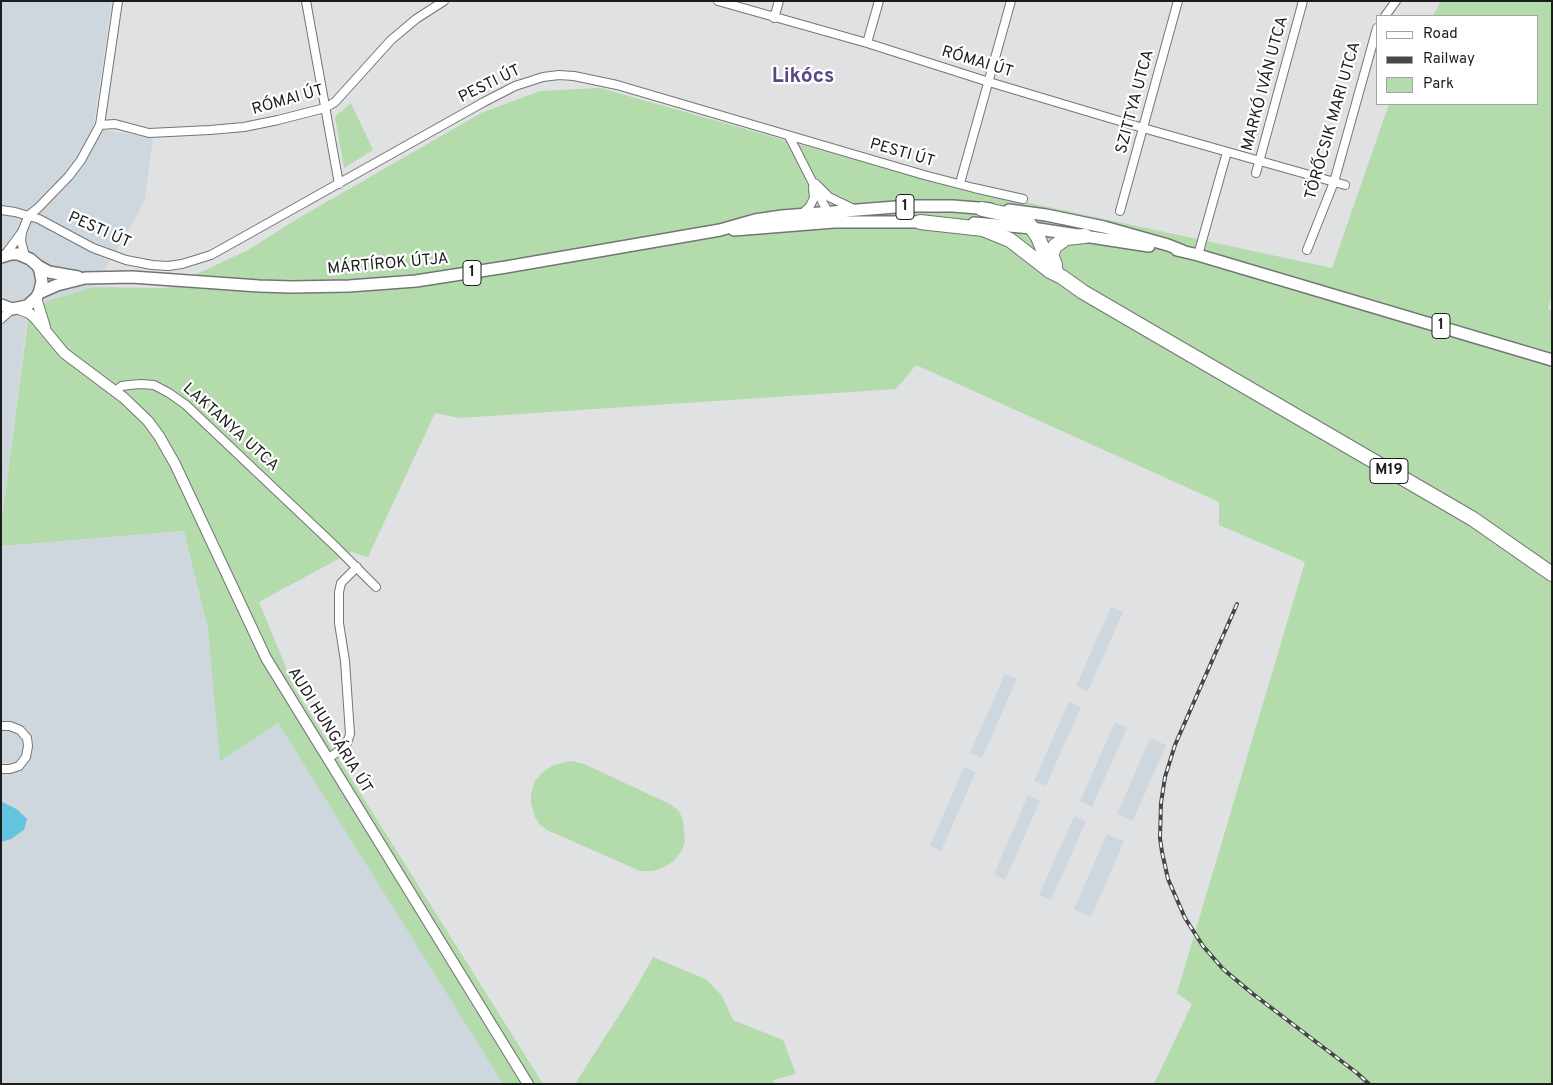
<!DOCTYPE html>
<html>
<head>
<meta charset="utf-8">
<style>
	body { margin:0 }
	#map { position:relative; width:1553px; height:1085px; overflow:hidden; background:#e0e1e3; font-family:Overpass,sans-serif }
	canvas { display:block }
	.frame { position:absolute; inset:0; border:2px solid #1b1c1c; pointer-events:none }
	.legend { position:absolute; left:1376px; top:15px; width:162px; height:90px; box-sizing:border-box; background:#fff; border:1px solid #a4a4a4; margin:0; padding:6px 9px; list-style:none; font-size:15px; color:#1b1c1c }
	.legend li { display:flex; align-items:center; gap:10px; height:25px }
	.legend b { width:25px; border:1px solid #a4a4a4 }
</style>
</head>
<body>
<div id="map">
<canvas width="1553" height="1085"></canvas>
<div class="frame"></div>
<ul class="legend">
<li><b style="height:6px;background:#fff"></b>Road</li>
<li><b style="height:6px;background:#464748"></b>Railway</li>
<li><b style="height:14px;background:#b4dbab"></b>Park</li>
</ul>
</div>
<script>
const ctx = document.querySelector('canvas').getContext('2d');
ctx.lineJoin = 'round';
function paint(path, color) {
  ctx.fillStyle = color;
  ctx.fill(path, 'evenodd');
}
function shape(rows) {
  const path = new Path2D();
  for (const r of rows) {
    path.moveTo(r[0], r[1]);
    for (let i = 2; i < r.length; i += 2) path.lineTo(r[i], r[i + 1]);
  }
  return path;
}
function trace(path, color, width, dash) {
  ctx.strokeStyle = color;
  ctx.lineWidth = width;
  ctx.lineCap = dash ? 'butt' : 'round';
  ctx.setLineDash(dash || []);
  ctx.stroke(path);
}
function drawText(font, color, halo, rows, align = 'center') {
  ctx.font = font + ' Overpass,sans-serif';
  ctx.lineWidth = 4.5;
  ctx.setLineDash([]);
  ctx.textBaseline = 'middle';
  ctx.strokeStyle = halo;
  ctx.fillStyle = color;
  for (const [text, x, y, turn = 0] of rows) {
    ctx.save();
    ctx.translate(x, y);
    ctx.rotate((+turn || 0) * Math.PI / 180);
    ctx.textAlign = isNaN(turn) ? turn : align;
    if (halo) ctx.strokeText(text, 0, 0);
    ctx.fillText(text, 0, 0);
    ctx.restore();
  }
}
const built = shape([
	[1,1,112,1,93,128,153,138,145,198,136,218,94,287,50,300,27,321,1,526],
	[184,531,208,629,221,760,278,723,503,1084,1,1084,1,546],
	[1111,607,1123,612,1088,691,1076,686],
	[1005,674,1017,679,982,758,970,753],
	[1069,702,1081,707,1046,786,1034,781],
	[1115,722,1127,728,1092,807,1080,801],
	[1150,738,1166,745,1133,821,1117,814],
	[964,767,976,772,941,851,930,846],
	[1028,795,1040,801,1005,880,994,874],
	[1074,816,1086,821,1051,900,1039,895],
	[1107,834,1124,841,1091,917,1074,909]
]);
const green = shape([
	[1441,1,1552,1,1552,295,1548,309,1552,311,1552,1084,1154,1084,1192,1004,1177,993,1305,562,1219,525,1219,502,916,365,896,389,460,418,435,413,368,557,351,552,259,602,295,689,543,1084,503,1084,278,723,220,761,208,629,184,531,1,546,1,526,29,313,50,300,94,287,167,288,248,250,297,219,481,113,540,91,600,88,937,183,1332,268,1389,104,1537,104,1537,16,1433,16],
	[351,103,373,150,344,168,335,117],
	[571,761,584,764,670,804,678,810,683,819,685,842,682,850,674,861,664,867,653,871,640,871,547,830,540,825,535,817,531,803,531,793,535,781,543,772,552,766,561,763],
	[653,957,707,980,722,996,733,1020,783,1040,796,1074,773,1080,775,1084,575,1084,630,998]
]);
const water = shape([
	[1,801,18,810,27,819,24,830,11,839,1,842]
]);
const street = shape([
	[306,1,339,184],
	[718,1,867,43,989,82,1143,128,1345,185],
	[1385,16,1396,1],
	[774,18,779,1],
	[867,43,879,1],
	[100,125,115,124,149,133,210,130,244,127,278,120,325,108,335,102,391,40,416,19,444,1],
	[789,136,822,201,829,214],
	[1256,173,1303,1],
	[960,183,1011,1],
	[816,184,829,197,854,209],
	[1,210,15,212,39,219,93,248,126,260,152,265,168,266,182,264,211,255,484,102,515,86,543,77,559,75,574,76,617,85,924,175,974,188,1023,199],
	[1120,211,1178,1],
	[802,214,810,206,814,198,813,188],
	[22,232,21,241,25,256],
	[1307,250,1334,182,1377,28],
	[5,255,22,232,29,215,38,208,69,176,81,160,100,125,118,1],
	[1198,255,1227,152],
	[1,319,12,309],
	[115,391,122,386,129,385,141,384,154,385,169,393,186,405,337,548,376,587],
	[1,726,10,726,20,730,27,738,28,746,26,757,19,766,10,769,1,769],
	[329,758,343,748,347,743,350,734,345,661,339,623,339,592,341,583,357,567]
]);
const secondary = shape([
	[36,298,45,327],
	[19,309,29,313,35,318,64,353,124,398,148,421,159,436,175,464,266,658,528,1084]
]);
const primary = shape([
	[1009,210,1046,215,1104,227,1168,245,1183,251],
	[974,223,1032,228,1149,246],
	[734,230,834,222,928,222],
	[1177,250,1198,255,1552,360],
	[1,257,11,254,18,254,30,259,38,266,40,271,42,282,39,293,36,298,27,306,12,309,1,305],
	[38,266,49,272,78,277],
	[39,293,57,285,85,278,132,277,259,286,292,287,349,286,416,281,506,267,720,230,755,220,782,216,908,206,953,206,990,209]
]);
const highway = shape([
	[982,209,1015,216,1021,218,1029,224,1038,237,1046,257,1056,271],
	[920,222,983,229,1010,240,1050,271,1062,277,1083,292,1473,519,1552,574],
	[1055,265,1051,254,1055,246,1066,238,1085,236]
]);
const rail = shape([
	[1237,604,1175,745,1165,777,1161,803,1160,838,1162,852,1168,879,1185,918,1203,946,1223,969,1253,994,1357,1073,1369,1084]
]);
const shields = [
	[905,207,18],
	[472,273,18],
	[1441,326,18],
	[1389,471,38]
];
const shieldNames = [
	["1",905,207],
	["1",472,273],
	["1",1441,326],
	["M19",1389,471]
];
const streetNames = [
	["RÓMAI ÚT",977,63,17],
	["MARKÓ IVÁN UTCA",1266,84,-75],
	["PESTI ÚT",490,85,-26],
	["RÓMAI ÚT",288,101,-16],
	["SZITTYA UTCA",1136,102,-75],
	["TÖRŐCSIK MARI UTCA",1334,121,-74],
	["PESTI ÚT",902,154,16],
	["PESTI ÚT",99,231,24],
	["MÁRTÍROK ÚTJA",388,265,-5],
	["LAKTANYA UTCA",230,428,42],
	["AUDI HUNGÁRIA ÚT",329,731,58]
];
const districtNames = [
	["Likócs",803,78]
];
paint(built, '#cfd7de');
paint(green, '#b4dbab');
paint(water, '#64c3e1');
trace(street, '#747576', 10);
trace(secondary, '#747576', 12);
trace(primary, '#747576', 14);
trace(highway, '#747576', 16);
trace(street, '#fff', 8);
trace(secondary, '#fff', 10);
trace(primary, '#fff', 11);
trace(highway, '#fff', 14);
trace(rail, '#464748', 4);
trace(rail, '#fff', 2, [5.5]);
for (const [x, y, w] of shields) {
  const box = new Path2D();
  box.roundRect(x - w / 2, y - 12.5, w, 25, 4);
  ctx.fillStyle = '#fff';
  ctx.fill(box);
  trace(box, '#1b1c1c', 1);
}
drawText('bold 15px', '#1b1c1c', null, shieldNames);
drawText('16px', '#1b1c1c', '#fff', streetNames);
drawText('bold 21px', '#5b4684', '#fff', districtNames);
</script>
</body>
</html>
